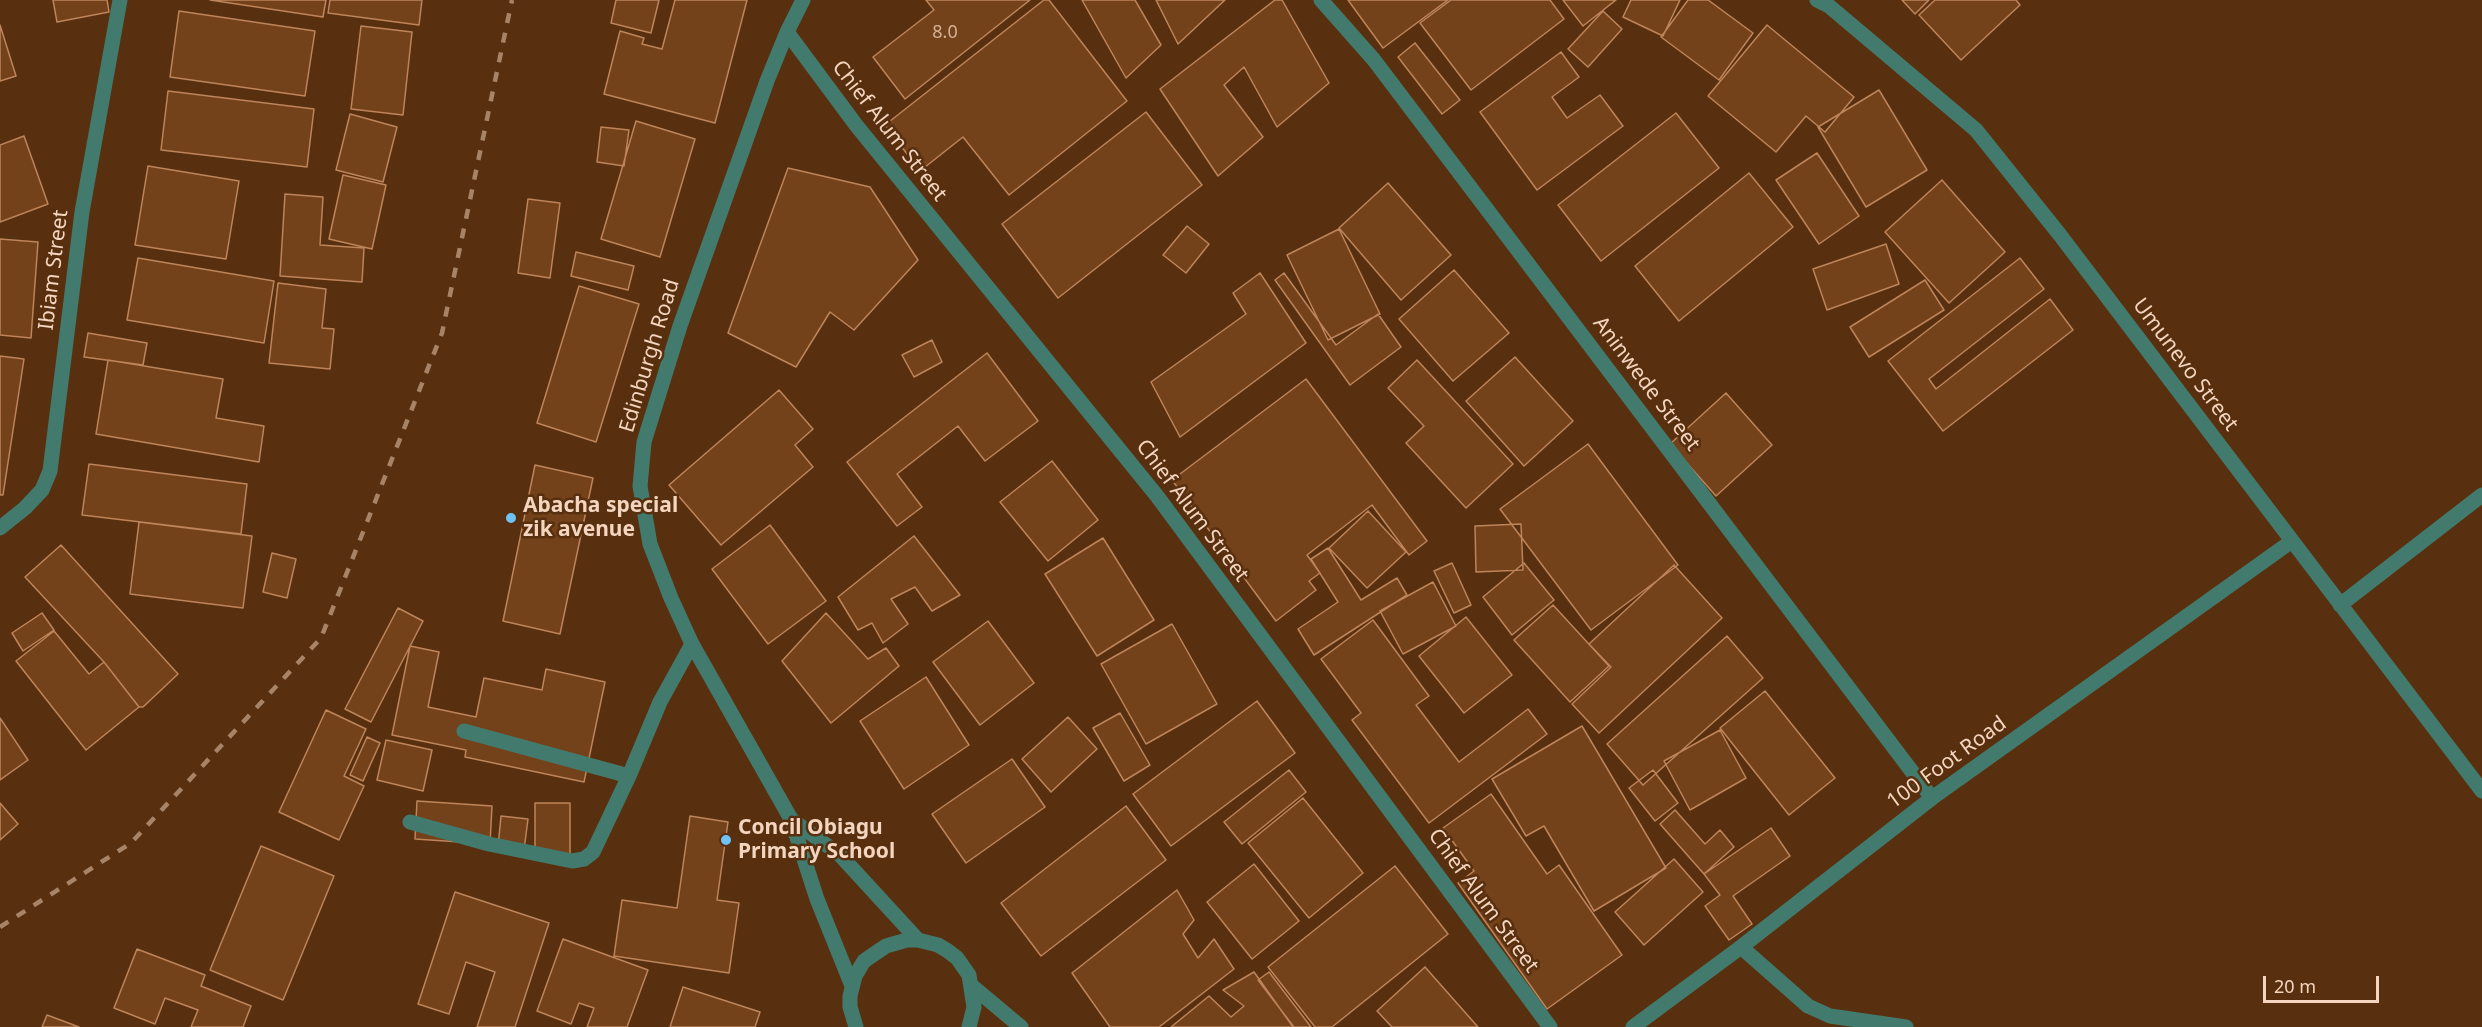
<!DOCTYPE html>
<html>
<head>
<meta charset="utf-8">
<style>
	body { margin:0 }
	#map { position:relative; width:2482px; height:1027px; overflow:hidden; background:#58300f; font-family:"Noto Sans",sans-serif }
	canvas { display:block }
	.scale { position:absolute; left:2263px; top:976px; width:116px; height:27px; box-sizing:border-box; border:3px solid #f4d5bf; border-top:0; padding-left:8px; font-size:18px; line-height:21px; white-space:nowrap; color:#f4d5bf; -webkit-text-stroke:4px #58300f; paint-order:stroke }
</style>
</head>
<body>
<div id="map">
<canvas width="2482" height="1027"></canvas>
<div class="scale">20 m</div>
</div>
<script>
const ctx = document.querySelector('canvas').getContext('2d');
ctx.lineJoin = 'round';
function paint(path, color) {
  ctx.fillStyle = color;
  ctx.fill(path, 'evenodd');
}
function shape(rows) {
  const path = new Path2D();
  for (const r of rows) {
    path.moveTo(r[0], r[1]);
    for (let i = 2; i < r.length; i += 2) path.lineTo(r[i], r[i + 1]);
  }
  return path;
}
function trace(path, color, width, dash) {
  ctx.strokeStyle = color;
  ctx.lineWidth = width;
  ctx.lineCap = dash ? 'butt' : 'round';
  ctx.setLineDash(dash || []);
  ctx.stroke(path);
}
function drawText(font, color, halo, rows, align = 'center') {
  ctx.font = font + ' "Noto Sans",sans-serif';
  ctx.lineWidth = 5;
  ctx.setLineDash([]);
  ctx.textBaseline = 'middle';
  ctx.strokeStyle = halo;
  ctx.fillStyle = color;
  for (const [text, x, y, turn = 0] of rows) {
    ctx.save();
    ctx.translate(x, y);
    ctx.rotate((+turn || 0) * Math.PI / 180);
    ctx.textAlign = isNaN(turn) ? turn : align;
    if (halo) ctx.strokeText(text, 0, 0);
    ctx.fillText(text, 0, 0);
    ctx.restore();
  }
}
const building = shape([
	[53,0,107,0,109,12,57,22,53,0],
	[210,0,326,0,323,17,210,0],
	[330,0,422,0,419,25,328,13,330,0],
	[616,0,659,0,651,33,611,23,616,0],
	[675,0,747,0,715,123,604,94,620,31,644,38,642,44,662,49,675,0],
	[926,0,1030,0,905,99,873,57,934,10,926,0],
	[1044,0,1049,0,1127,101,1009,195,963,137,920,171,885,125,1044,0],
	[1082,0,1135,0,1161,45,1126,78,1082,0],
	[1156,0,1225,0,1178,44,1156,0],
	[1275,0,1282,0,1329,83,1277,127,1244,67,1224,85,1263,137,1218,176,1160,89,1275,0],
	[1348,0,1448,0,1383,48,1348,0],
	[1451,0,1550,0,1564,19,1471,90,1420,23,1451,0],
	[1563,0,1616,0,1583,26,1563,0],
	[1631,0,1680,0,1663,36,1623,17,1631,0],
	[1688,0,1708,0,1753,33,1719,80,1661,37,1688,0],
	[1902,0,1929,0,1915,14,1902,0],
	[1935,0,2016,0,2020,5,1961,60,1919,15,1935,0],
	[179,11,315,31,305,96,170,77,179,11],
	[1603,11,1622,29,1588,67,1568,49,1603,11],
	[0,25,16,76,0,81,0,25],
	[1767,25,1854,97,1825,132,1806,116,1776,152,1708,96,1767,25],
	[361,26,412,32,403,115,351,109,361,26],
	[1415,43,1460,100,1442,114,1398,57,1415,43],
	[1561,52,1579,77,1552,97,1567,118,1600,95,1623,126,1537,190,1480,112,1561,52],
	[1879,90,1927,170,1866,207,1818,127,1879,90],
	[168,91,314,109,307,167,161,150,168,91],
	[1146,112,1202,185,1058,298,1002,224,1146,112],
	[1676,113,1719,168,1601,261,1558,205,1676,113],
	[350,114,397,127,383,182,336,170,350,114],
	[636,121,695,139,660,257,601,239,636,121],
	[601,127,629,130,624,166,597,162,601,127],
	[24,136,48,204,0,222,0,145,24,136],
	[1817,153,1859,216,1819,244,1776,180,1817,153],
	[148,166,239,181,226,259,135,245,148,166],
	[788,168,870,187,918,260,854,330,830,312,796,367,728,333,788,168],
	[1749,173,1793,227,1679,321,1635,266,1749,173],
	[343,175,386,185,372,249,329,239,343,175],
	[1942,180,2005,252,1949,303,1885,232,1942,180],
	[1388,183,1451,255,1401,300,1339,228,1388,183],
	[285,194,323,197,320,245,364,248,362,282,280,276,285,194],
	[528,199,560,203,550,278,518,273,528,199],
	[1187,226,1209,244,1186,273,1163,255,1187,226],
	[1339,229,1380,314,1328,340,1287,255,1339,229],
	[0,239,38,242,31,338,0,335,0,239],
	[1886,244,1899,284,1827,310,1813,269,1886,244],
	[576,252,634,266,628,290,571,276,576,252],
	[138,258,274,281,264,343,127,320,138,258],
	[2020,258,2044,289,1929,379,1936,389,2050,299,2073,330,1943,431,1888,361,2020,258],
	[1454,270,1509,333,1453,381,1399,319,1454,270],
	[1260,273,1306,343,1180,437,1151,382,1246,314,1233,293,1260,273],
	[1284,273,1336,345,1378,314,1401,347,1350,385,1275,280,1284,273],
	[1925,280,1944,310,1869,357,1850,327,1925,280],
	[278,283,326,289,322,328,334,329,330,369,269,363,278,283],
	[579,286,639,304,596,442,537,423,579,286],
	[88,333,147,343,143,365,84,357,88,333],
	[932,340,942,362,914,377,902,355,932,340],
	[987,353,1038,421,985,461,958,426,897,474,922,507,897,526,847,462,987,353],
	[0,356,24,359,3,495,0,495,0,356],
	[1515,357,1573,421,1524,466,1466,401,1515,357],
	[108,360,223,379,216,418,264,426,259,462,96,434,108,360],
	[1417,360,1513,464,1466,508,1406,443,1424,426,1388,388,1417,360],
	[1306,379,1427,541,1409,555,1372,505,1307,555,1320,573,1309,581,1316,590,1276,621,1172,480,1306,379],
	[779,390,813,429,795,445,813,467,721,545,669,485,779,390],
	[1726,393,1772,445,1716,496,1670,444,1726,393],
	[1588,444,1678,565,1591,630,1500,509,1588,444],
	[1052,461,1098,520,1048,561,1000,502,1052,461],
	[89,464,247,484,241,534,82,515,89,464],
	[535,465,593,478,560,634,503,621,535,465],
	[1368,511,1406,552,1367,588,1329,548,1368,511],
	[139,522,252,536,243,608,130,594,139,522],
	[1521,524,1523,570,1476,572,1475,526,1521,524],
	[770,525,826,601,768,644,712,569,770,525],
	[914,536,960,595,932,611,915,587,891,599,908,624,883,643,872,623,858,630,838,597,914,536],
	[1103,538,1154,620,1097,656,1045,574,1103,538],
	[61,545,178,674,143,707,139,707,104,662,25,577,61,545],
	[1328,548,1361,600,1397,578,1407,595,1314,655,1298,629,1338,602,1311,559,1328,548],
	[272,553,296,559,287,598,263,592,272,553],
	[1452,563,1471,605,1454,613,1434,571,1452,563],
	[1524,563,1554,600,1512,635,1483,597,1524,563],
	[1674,565,1722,618,1599,733,1572,704,1611,667,1589,644,1674,565],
	[1433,582,1456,626,1403,654,1380,611,1433,582],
	[1553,605,1609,666,1570,702,1514,640,1553,605],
	[398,608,423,621,371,722,345,709,398,608],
	[42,613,54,630,23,651,12,633,42,613],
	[826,613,868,659,886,648,899,666,831,723,782,661,826,613],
	[1466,617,1512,675,1464,713,1419,656,1466,617],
	[1373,620,1429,696,1416,705,1459,762,1528,709,1547,734,1429,823,1352,720,1361,713,1321,659,1373,620],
	[988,621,1034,683,980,725,933,662,988,621],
	[1172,624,1217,704,1146,744,1101,664,1172,624],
	[54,631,89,674,104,662,139,707,86,750,16,661,54,631],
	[1727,636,1763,678,1643,785,1607,744,1727,636],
	[410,646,439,652,428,707,476,717,484,678,542,690,546,669,605,682,584,782,465,757,466,750,392,735,410,646],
	[926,677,969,745,904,789,860,721,926,677],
	[1765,691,1835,778,1789,815,1720,728,1765,691],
	[1257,701,1295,753,1171,846,1133,794,1257,701],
	[326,710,366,729,344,776,364,786,339,840,279,812,326,710],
	[1120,713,1150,765,1124,781,1093,728,1120,713],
	[1068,717,1097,749,1051,792,1022,759,1068,717],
	[0,718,28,760,0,780,0,718],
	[1582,726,1666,868,1594,911,1544,826,1526,836,1492,779,1582,726],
	[1720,730,1746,778,1690,810,1664,761,1720,730],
	[367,737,380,743,363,781,350,775,367,737],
	[386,740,432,750,423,791,377,780,386,740],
	[1012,759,1045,807,966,863,932,814,1012,759],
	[1289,770,1306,792,1242,844,1224,822,1289,770],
	[1653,770,1678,803,1655,821,1629,788,1653,770],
	[1491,794,1547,874,1559,865,1622,955,1547,1009,1458,883,1474,871,1443,828,1491,794],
	[1303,798,1363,873,1309,918,1248,843,1303,798],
	[417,801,492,806,490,844,415,839,417,801],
	[0,803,18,824,0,840,0,803],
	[535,803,570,803,570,854,535,854,535,803],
	[1126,806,1166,860,1041,956,1001,903,1126,806],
	[1675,810,1705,844,1720,830,1734,847,1704,874,1660,824,1675,810],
	[501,816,528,819,524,850,498,847,501,816],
	[690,816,728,822,717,900,739,903,729,973,614,956,622,900,677,908,690,816],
	[1771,828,1790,856,1733,896,1752,924,1729,940,1705,906,1720,895,1704,874,1771,828],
	[261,846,334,876,283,1000,210,970,261,846],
	[1674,859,1703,892,1644,945,1615,912,1674,859],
	[1254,864,1299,921,1252,959,1207,902,1254,864],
	[1395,866,1448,934,1332,1027,1315,1027,1268,967,1395,866],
	[1177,890,1194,920,1183,934,1198,958,1214,939,1234,969,1159,1027,1110,1027,1072,973,1177,890],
	[455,892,549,923,515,1027,477,1027,495,972,466,962,449,1014,418,1004,455,892],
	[563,939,648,970,627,1027,587,1027,594,1008,579,1003,571,1024,537,1011,563,939],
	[137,949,205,975,201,986,251,1006,243,1027,191,1027,198,1010,165,998,155,1024,114,1008,137,949],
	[1425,967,1478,1027,1392,1027,1377,1011,1425,967],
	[1254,972,1293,1027,1171,1027,1209,996,1231,1017,1244,1006,1223,990,1254,972],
	[1269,972,1311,1027,1294,1027,1258,980,1269,972],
	[683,987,760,1012,755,1027,670,1027,683,987],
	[47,1015,79,1027,42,1027,47,1015]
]);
const minor = shape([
	[803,0,787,32,767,81,680,326,644,442,640,486,650,544,671,598,692,644,791,819,817,899,852,986],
	[1321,0,1374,60,1932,798],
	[1817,0,1829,6,1976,130,2060,235,2482,791],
	[787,32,856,125,1157,496,1550,1027],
	[0,528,25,508,42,490,50,471,82,212,120,0],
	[2340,605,2482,495],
	[464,731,629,776],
	[791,819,840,855,918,940],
	[410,822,489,844,572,861,584,859,593,852,629,776,660,702,692,644],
	[1741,947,1808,1006,1830,1016,1906,1027],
	[972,986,1021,1027],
	[856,1027,850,1007,850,996,855,976,864,961,886,946,907,940,918,940,938,945,948,951,957,958,969,975,974,1007,969,1027],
	[1633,1027,1741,947,1932,798,2292,541]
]);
const rail = shape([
	[0,927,131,843,321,638,442,333,512,0]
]);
const markers = [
	[511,518,6,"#6fc2f4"],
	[726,840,6,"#6fc2f4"]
];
const numberNames = [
	["8.0",945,33]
];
const streetNames = [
	["Chief Alum Street",889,131,52],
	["Ibiam Street",54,270,-83],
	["Edinburgh Road",650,356,-73],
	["Umunevo Street",2185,365,53],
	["Aninwede Street",1646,384,53],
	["Chief Alum Street",1192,511,53],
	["100 Foot Road",1947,763,-36],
	["Chief Alum Street",1483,901,54]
];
const poiNames = [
	["Abacha special",523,506],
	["zik avenue",523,530],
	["Concil Obiagu",738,828],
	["Primary School",738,852]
];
paint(building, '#73421b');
trace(building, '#be845a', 1.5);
trace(minor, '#427b6d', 15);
trace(rail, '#a78368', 4.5, [10, 10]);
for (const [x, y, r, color] of markers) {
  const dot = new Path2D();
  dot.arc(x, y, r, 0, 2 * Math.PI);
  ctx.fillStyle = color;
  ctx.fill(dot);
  trace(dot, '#58300f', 2);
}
drawText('18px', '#d4b096', null, numberNames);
drawText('21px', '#f4d5bf', '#58300f', streetNames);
drawText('bold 21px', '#f4d5bf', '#58300f', poiNames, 'left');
</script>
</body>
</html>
